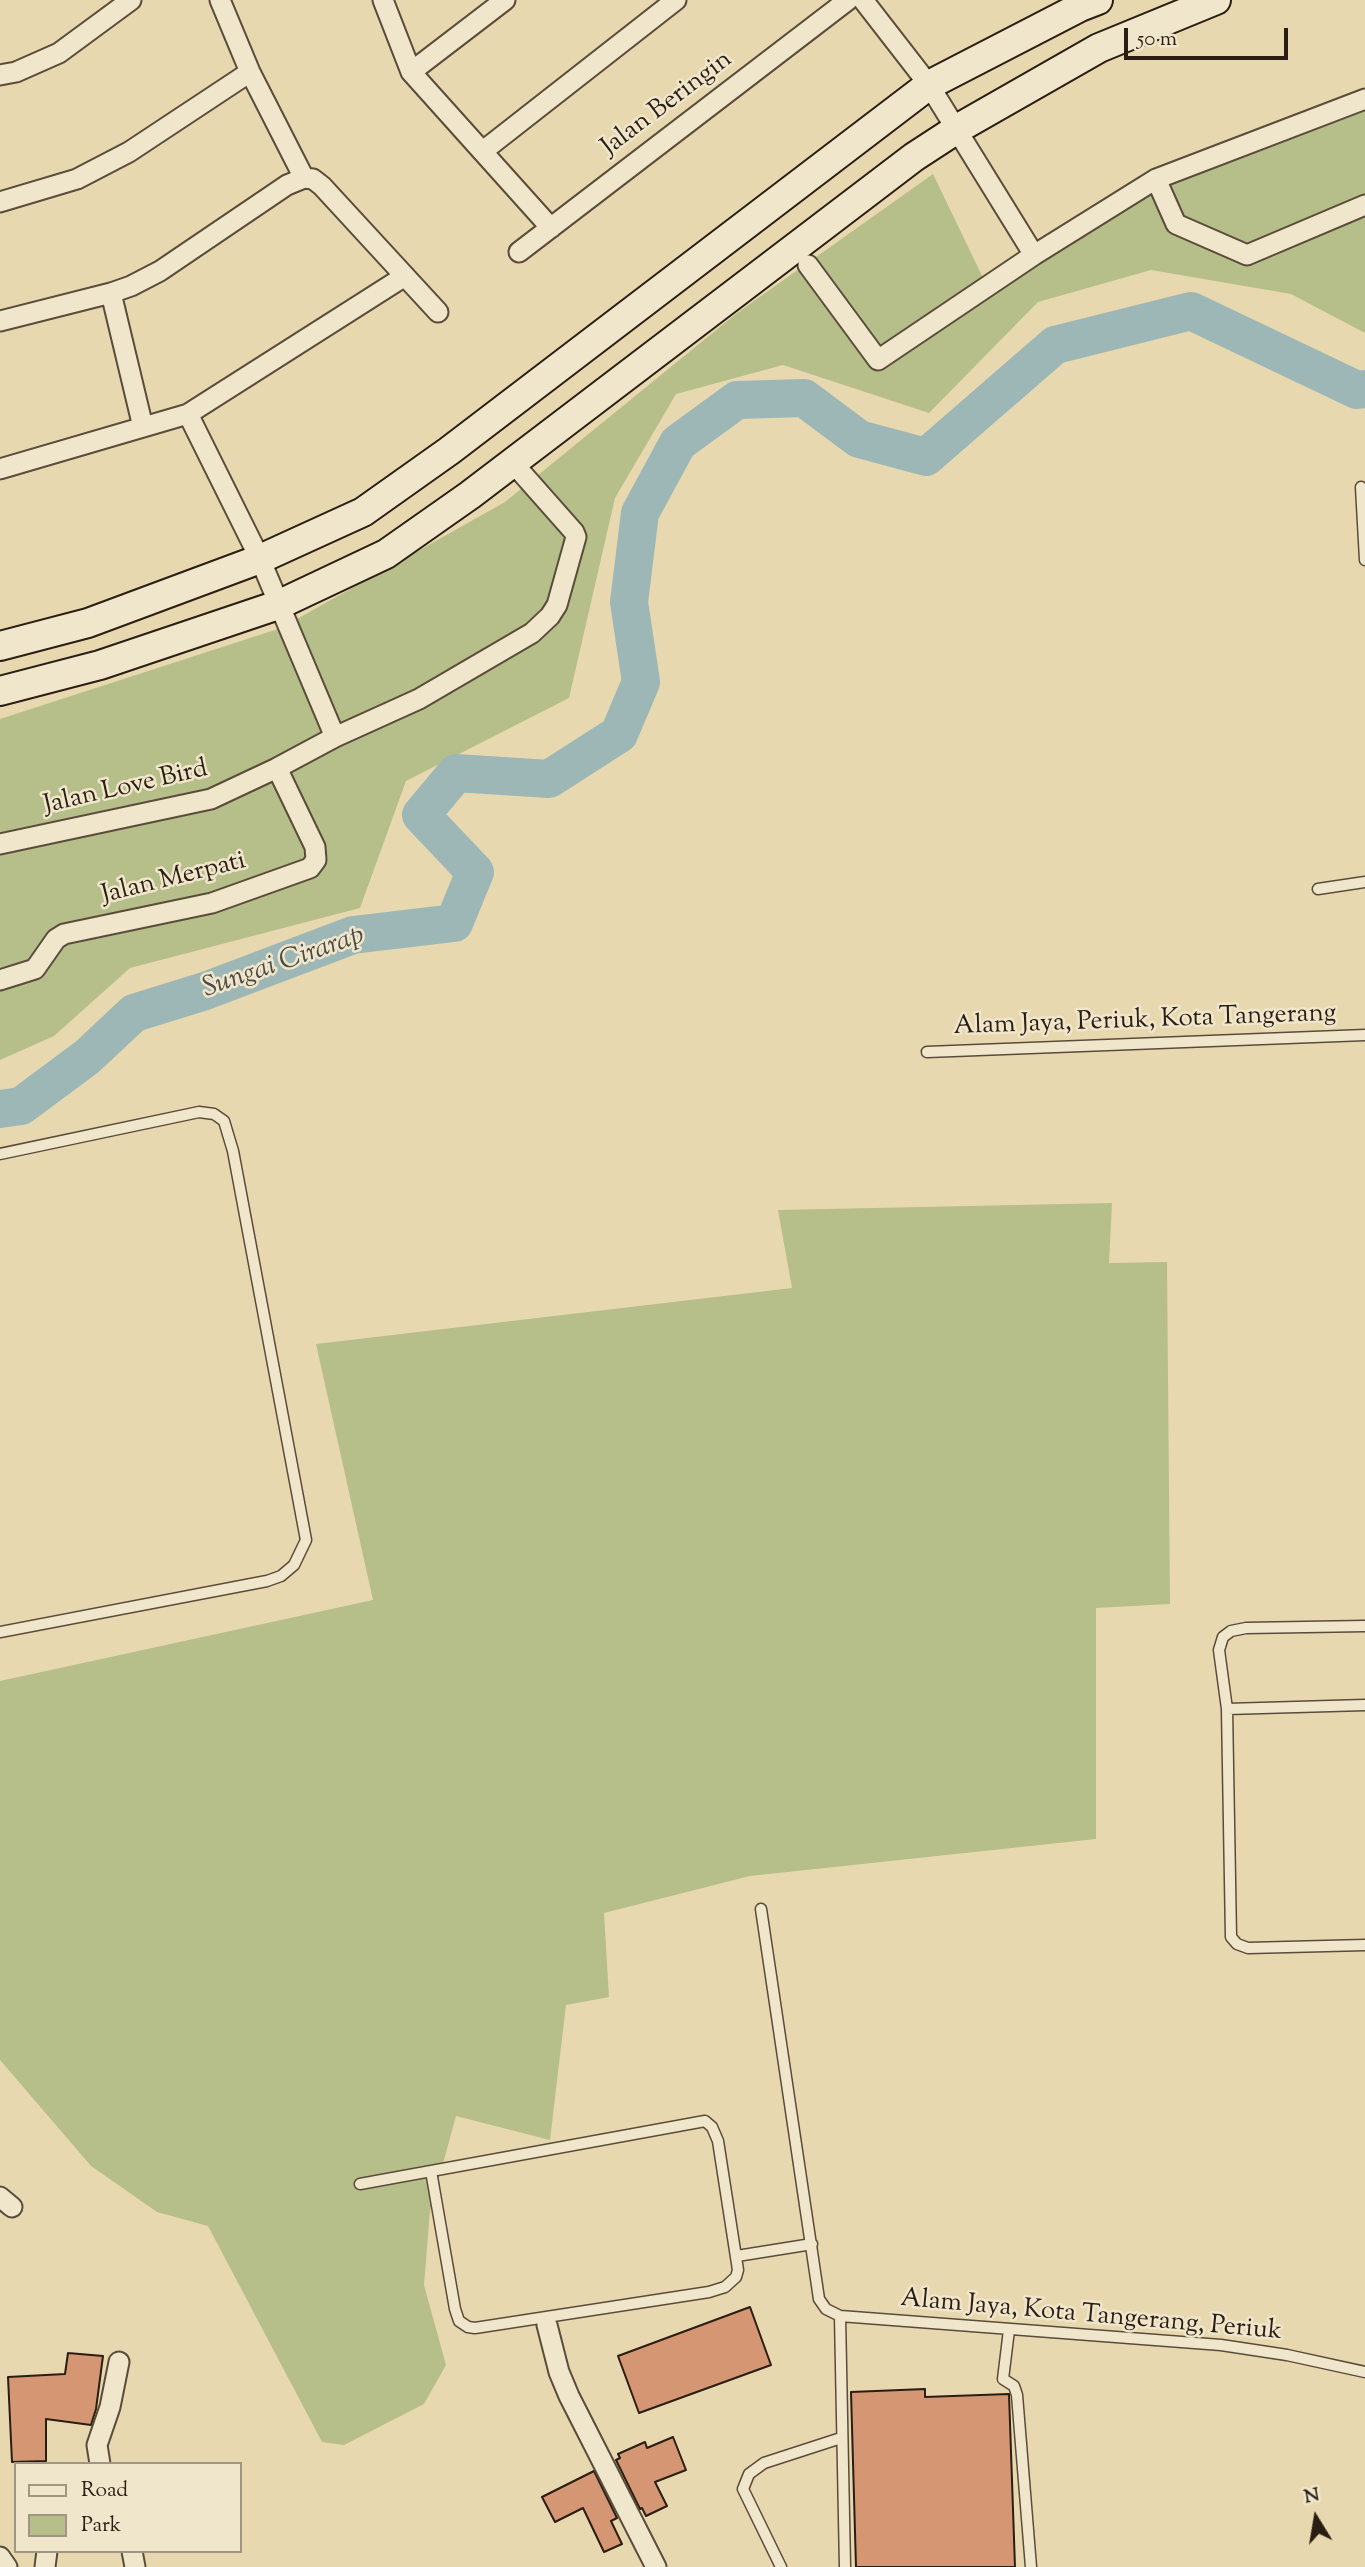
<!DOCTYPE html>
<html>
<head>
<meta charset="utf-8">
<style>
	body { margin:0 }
	#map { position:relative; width:1365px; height:2567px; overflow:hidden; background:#e8d8af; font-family:"Sorts Mill Goudy",serif }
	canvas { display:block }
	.legend { position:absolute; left:14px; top:2462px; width:228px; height:91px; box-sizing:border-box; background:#f0e6cb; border:2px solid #a19681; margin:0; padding:9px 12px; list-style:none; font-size:21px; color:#2a1d13 }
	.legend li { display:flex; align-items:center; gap:14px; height:35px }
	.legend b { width:35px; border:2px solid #a19681 }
	.north { position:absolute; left:1281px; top:2483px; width:70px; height:70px; -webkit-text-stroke:5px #f0e6cb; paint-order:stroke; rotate:349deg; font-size:19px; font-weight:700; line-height:28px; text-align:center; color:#2a1d13 }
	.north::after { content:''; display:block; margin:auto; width:24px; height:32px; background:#2a1d13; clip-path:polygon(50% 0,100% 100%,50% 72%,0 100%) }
	.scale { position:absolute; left:1124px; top:28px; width:164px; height:32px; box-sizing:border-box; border:4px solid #2a1d13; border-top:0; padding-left:9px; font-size:21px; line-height:24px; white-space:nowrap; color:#2a1d13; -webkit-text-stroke:5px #f0e6cb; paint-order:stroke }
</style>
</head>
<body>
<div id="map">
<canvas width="1365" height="2567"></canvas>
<ul class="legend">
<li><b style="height:9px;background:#f0e6cb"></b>Road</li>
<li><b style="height:19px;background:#b6bf8a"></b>Park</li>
</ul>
<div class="north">N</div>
<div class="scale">50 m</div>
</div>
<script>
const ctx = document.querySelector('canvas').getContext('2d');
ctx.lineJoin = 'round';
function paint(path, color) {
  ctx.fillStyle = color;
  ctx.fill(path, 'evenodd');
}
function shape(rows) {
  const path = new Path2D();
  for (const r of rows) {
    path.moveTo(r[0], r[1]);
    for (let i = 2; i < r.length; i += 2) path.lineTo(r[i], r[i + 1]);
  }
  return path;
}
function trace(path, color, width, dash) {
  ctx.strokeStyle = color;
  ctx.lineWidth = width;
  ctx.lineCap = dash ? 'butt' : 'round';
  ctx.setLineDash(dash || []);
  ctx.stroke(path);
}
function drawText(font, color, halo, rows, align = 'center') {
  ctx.font = font + ' "Sorts Mill Goudy",serif';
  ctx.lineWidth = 5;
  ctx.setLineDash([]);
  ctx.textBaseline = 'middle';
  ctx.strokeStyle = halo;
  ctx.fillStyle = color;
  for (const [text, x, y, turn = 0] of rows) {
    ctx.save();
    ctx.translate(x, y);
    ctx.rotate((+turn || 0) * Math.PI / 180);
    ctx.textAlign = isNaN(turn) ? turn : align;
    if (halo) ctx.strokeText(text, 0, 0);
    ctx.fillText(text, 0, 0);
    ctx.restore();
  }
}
const green = shape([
	[1365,103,1365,333,1291,294,1151,270,1038,302,929,413,783,365,676,394,615,498,569,698,406,781,360,908,130,968,54,1036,0,1060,0,719,281,628,505,502,737,313,933,174,985,282,1198,166],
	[1112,1203,1109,1263,1167,1262,1170,1604,1096,1608,1096,1839,750,1876,604,1913,609,1997,566,2005,550,2140,456,2116,430,2211,424,2285,446,2365,424,2404,344,2445,322,2442,208,2226,157,2212,91,2166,0,2060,0,1681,373,1600,316,1344,792,1288,778,1210]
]);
const river = shape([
	[0,1109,21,1106,87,1057,134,1013,205,991,353,935,454,923,475,872,421,815,456,773,549,779,619,734,641,682,629,602,640,513,678,443,737,400,804,398,859,439,926,457,1055,345,1191,311,1357,390,1365,389]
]);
const building = shape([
	[750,2307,771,2365,639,2413,618,2356,750,2307],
	[68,2353,103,2356,96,2409,91,2425,46,2419,46,2461,12,2462,8,2377,65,2374,68,2353],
	[925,2389,925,2397,1009,2394,1015,2567,856,2567,851,2392,925,2389],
	[673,2437,686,2470,655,2482,667,2506,646,2516,642,2508,640,2509,616,2460,620,2458,618,2454,645,2442,647,2448,673,2437],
	[594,2471,617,2518,611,2521,622,2544,604,2552,583,2508,555,2522,542,2497,594,2471]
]);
const lane = shape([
	[1361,487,1365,560],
	[1318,889,1365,882],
	[927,1052,1365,1035],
	[0,1154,199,1112,214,1114,224,1121,233,1151,306,1540,294,1565,281,1576,267,1581,0,1632],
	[1365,1705,1227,1709,1231,1937,1237,1944,1248,1948,1365,1945],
	[1227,1709,1219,1650,1223,1637,1231,1631,1246,1628,1365,1626],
	[761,1909,819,2299,826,2309,840,2316,1221,2345,1287,2355,1365,2372],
	[360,2184,705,2121,712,2127,718,2141,738,2270,736,2277,725,2287,709,2292,475,2328,468,2327,459,2321,455,2309,431,2171],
	[737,2256,812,2244],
	[840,2316,845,2567],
	[1009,2330,1003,2379,1014,2386,1017,2395,1031,2567],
	[781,2567,743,2489,749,2474,764,2463,841,2438]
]);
const street = shape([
	[220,0,250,72,304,178],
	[383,0,411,72,551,228],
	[863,0,929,85,1034,255,1156,179,1365,99],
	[411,72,505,0],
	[0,75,16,72,59,53,131,0],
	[483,151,676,0],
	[1156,179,1176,224,1247,255,1365,205],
	[0,202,77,179,129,152,250,72],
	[519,252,848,0],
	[808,265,878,360,1034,255],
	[111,293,143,427],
	[0,321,111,293,131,286,160,271,287,185,304,178,313,179,322,186,438,312],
	[188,414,260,559,335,737],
	[0,469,188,414,405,276],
	[0,844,211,799,277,768,335,737,419,699,532,633,550,616,557,605,576,537,574,532,513,463],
	[0,980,35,969,56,939,64,934,212,903,310,868,316,860,315,847,277,768],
	[0,2197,12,2207],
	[547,2325,559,2372,569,2396,656,2567],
	[100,2464,97,2445,110,2407,119,2362],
	[132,2551,135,2567],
	[0,2557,7,2567],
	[45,2567,47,2551]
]);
const secondary = shape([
	[0,646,88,623,260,559,363,512,449,451,929,85,1080,7,1098,0],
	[0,691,100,665,278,605,386,554,470,495,914,157,957,129,1099,48,1216,0]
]);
const streetNames = [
	["Jalan Beringin",668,105,-37],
	["Jalan Love Bird",126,789,-13],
	["Jalan Merpati",174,880,-14],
	["Alam Jaya, Periuk, Kota Tangerang",1145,1022,-2],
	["Alam Jaya, Kota Tangerang, Periuk",1091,2317,5]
];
const waterNames = [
	["Sungai Cirarap",284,964,-19]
];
paint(green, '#b6bf8a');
trace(river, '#9cb7b6', 38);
paint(building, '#d59673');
trace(building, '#2a1d13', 2);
trace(lane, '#5a4c3a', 13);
trace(street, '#5a4c3a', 23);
trace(secondary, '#2a1d13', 32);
trace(lane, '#f0e6cb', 10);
trace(street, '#f0e6cb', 19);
trace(secondary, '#f0e6cb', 28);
drawText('26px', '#2a1d13', '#f0e6cb', streetNames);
drawText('italic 28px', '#4c4b44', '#f0e6cb', waterNames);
</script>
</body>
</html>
